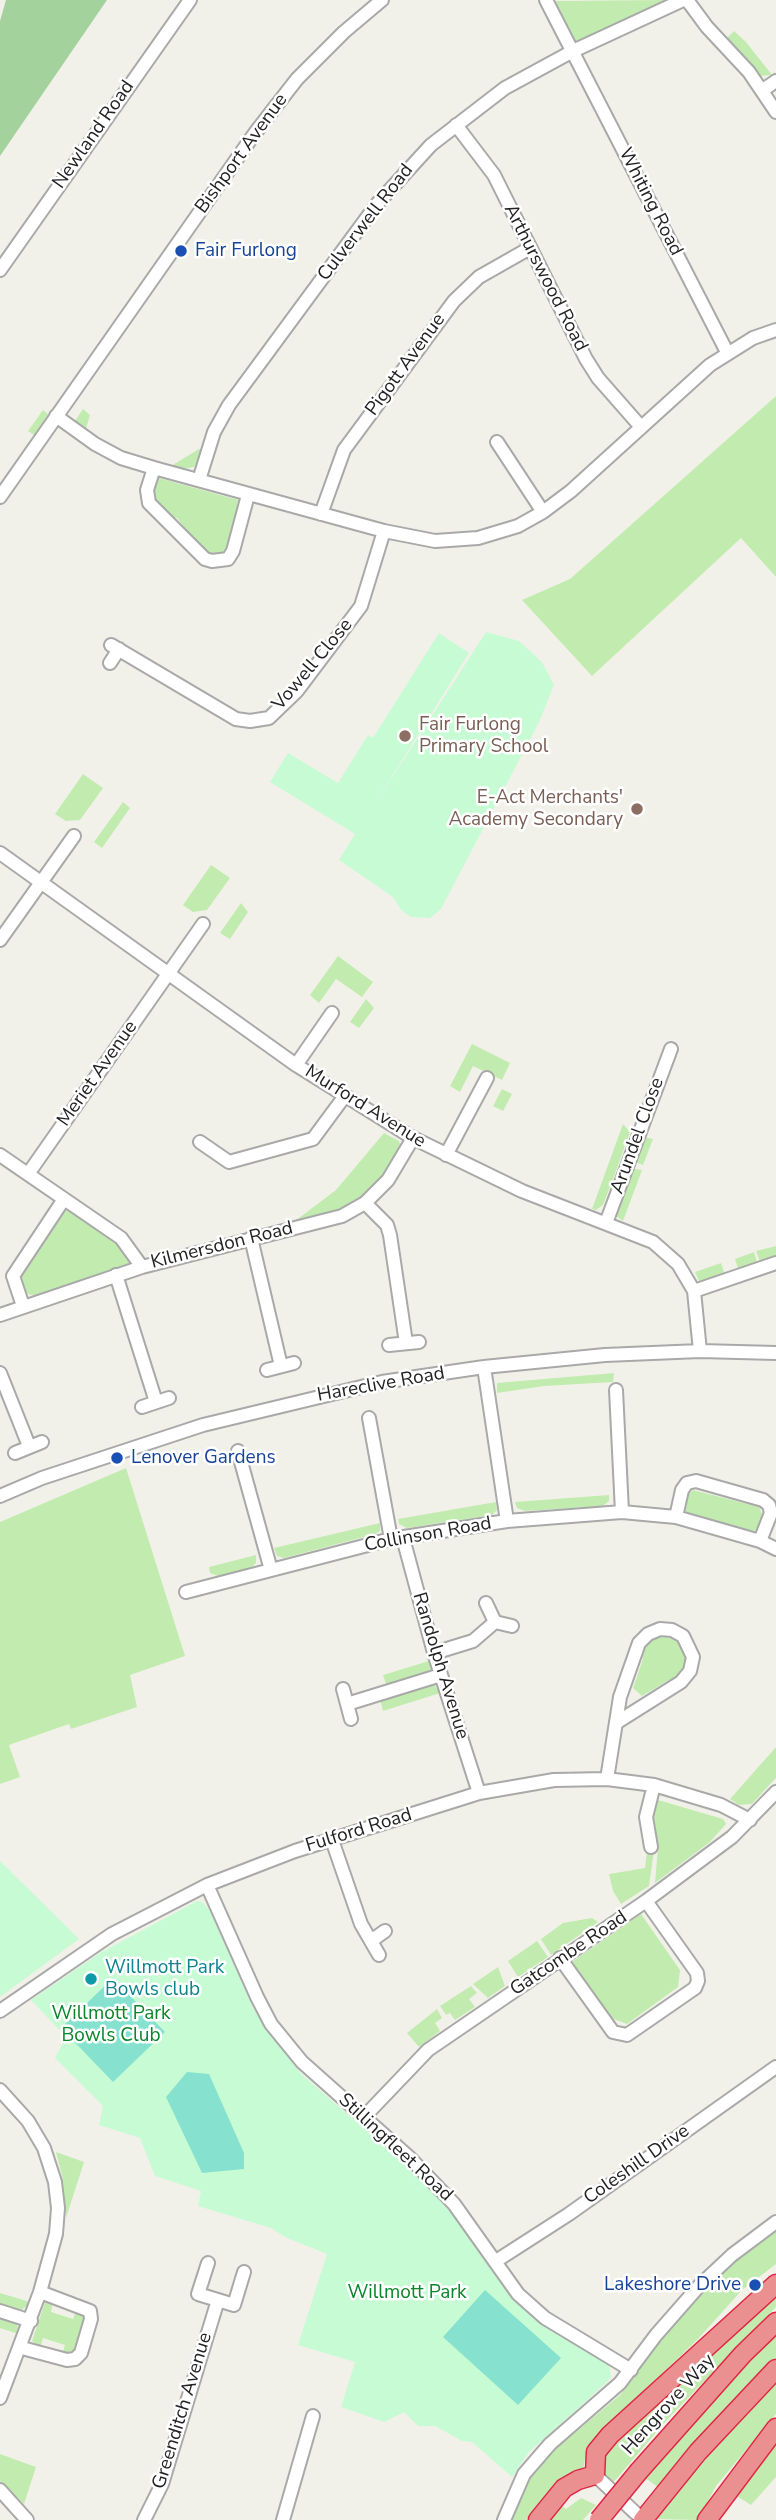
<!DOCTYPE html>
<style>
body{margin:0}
canvas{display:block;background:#f2f1e9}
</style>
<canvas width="776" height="2520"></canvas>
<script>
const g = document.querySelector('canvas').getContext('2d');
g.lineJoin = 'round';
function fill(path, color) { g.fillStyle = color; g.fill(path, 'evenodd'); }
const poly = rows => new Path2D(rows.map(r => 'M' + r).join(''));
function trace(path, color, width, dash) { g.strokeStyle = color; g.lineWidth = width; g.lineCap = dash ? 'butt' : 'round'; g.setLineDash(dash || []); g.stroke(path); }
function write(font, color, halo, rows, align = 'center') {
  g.font = font + ' "Nunito Sans",sans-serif'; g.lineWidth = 5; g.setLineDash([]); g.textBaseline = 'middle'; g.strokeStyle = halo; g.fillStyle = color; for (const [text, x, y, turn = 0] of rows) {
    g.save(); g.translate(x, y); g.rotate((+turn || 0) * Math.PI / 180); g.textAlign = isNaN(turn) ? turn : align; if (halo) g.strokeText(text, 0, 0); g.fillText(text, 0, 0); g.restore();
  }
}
const grass = poly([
 [665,0,593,36,574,42,554,1],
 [734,31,746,42,772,75,760,76,726,39],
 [776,396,776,577,741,538,592,676,522,600,570,579],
 [83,409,90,415,86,429,75,421],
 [43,410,48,414,34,435,28,431],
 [199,449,202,450,194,467,182,469,171,466],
 [155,477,238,500,229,546,222,556,207,555,177,518,168,517,152,502,150,491],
 [83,774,103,788,80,820,66,821,55,814],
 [123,802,130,808,102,848,94,842],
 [211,865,230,878,207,910,193,912,183,905],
 [241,903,248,912,230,939,220,933],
 [338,956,373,982,362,997,336,979,319,1003,310,995],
 [366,999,374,1008,359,1028,350,1022],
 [472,1044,510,1063,502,1080,473,1066,460,1092,450,1086],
 [502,1089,512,1094,503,1111,493,1106],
 [623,1124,630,1132,616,1171,603,1205,596,1210,592,1209],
 [384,1133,399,1141,401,1147,392,1167,362,1199,336,1212,291,1224,336,1190],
 [641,1136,653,1139,643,1165,635,1162],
 [629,1168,642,1170,623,1221,616,1216,616,1211],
 [70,1210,115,1241,134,1262,35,1296,24,1293,19,1287,20,1271,61,1213],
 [776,1246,776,1258,760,1262,756,1251],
 [754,1252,757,1262,738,1268,735,1259],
 [721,1263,725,1275,699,1281,695,1272],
 [614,1373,613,1382,544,1386,497,1393,497,1383],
 [126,1468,185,1656,130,1675,137,1707,71,1729,69,1724,9,1745,20,1777,0,1784,0,1522],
 [693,1490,759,1507,764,1518,759,1529,749,1532,688,1516,684,1507,687,1496],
 [609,1495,609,1501,603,1506,525,1511,517,1508,515,1502],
 [496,1502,497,1510,492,1515,407,1528,399,1524,398,1519],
 [380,1523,380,1531,375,1534,284,1558,277,1556,274,1548],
 [256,1555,256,1563,251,1568,218,1576,210,1573,209,1567],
 [664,1636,680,1641,687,1651,687,1667,676,1681,669,1680,642,1696,633,1688,643,1659,641,1652,650,1640],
 [429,1661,432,1669,426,1674,387,1687,383,1675],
 [433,1683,440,1693,383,1711,380,1699],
 [776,1747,776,1778,773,1781,752,1804,739,1805,730,1799],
 [658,1800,723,1819,726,1824,710,1842,655,1883,658,1848,654,1818],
 [647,1850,654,1850,649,1886,621,1904,613,1891,609,1874,645,1868],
 [641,1914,680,1970,678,1987,627,2024,611,2018,572,1962],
 [592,1918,598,1922,551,1955,541,1939,563,1923],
 [537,1941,548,1957,518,1977,508,1961],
 [498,1967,505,1986,488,1998,473,1984],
 [471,1986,477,1993,469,1999,475,2007,455,2020,450,2013,446,2015,440,2006],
 [437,2009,442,2018,435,2023,440,2031,419,2047,407,2033],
 [56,2152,84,2162,66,2218,63,2180],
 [776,2228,776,2264,742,2290,698,2339,587,2446,583,2471,550,2489,526,2520,507,2520,527,2481,547,2456,620,2395,672,2322,735,2257],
 [0,2293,30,2302,30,2304,20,2311,0,2306],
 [776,2293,776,2307,666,2421,612,2484,604,2478,603,2454,608,2446],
 [45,2302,53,2303,51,2312,73,2319,76,2310,82,2314,84,2322,73,2354,62,2355,65,2345,43,2338,40,2348,32,2341],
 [0,2316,17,2323,19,2334,0,2328],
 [776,2332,776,2357,659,2488,644,2477],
 [776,2379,776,2414,716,2486,698,2520,655,2519,713,2447],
 [776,2438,776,2477,751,2505,732,2493],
 [0,2454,36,2467,24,2504,0,2481],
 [581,2498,596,2505,583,2520,548,2520,559,2504,566,2509]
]);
const forest = poly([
 [6,0,107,0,0,156,0,21]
]);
const park = poly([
 [486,632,519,641,542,662,554,685,539,722,441,909,430,918,411,917,402,911,393,897,339,860,355,834,270,782,288,753,338,783,368,735,373,738,439,633,469,653,373,807],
 [0,1861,79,1939,0,1997],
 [197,1901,202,1902,209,1909,253,2008,301,2074,418,2175,479,2246,529,2314,609,2363,611,2377,606,2383,529,2452,512,2477,472,2442,462,2441,435,2426,418,2426,404,2412,384,2422,341,2407,355,2362,298,2345,327,2254,285,2237,271,2228,198,2206,201,2191,155,2176,140,2138,99,2125,103,2106,55,2058,66,2037,31,2000,100,1953]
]);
const pitch = poly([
 [113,1978,165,2032,113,2082,61,2028],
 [187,2072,209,2074,244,2153,244,2169,202,2173,166,2097],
 [485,2290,561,2358,518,2405,443,2337]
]);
const minor = poly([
 [546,0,727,352],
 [687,0,707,27,749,72,776,112],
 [763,90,776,81],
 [456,125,494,175,586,359,598,378,641,427],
 [0,270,190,0],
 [56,416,95,444,121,458,154,468,384,531,435,541,478,538,518,526,543,512,571,491,710,365,753,338,776,330],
 [497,442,543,512],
 [154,468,147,490,149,503,205,559,212,561,228,559,233,551,248,495],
 [199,480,214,432,229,405,377,204,431,145,505,88,573,51,683,0],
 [0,497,255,133,297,79,344,32,382,0],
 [321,514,344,450,454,301,479,277,530,248],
 [111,645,236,719,250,721,269,718,297,691,361,606,384,531],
 [110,663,119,649],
 [0,853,296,1065,413,1138,522,1191,653,1242,678,1264,694,1291,700,1351],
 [0,940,74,836],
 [296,1065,332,1013],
 [200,1142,229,1162,313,1139,344,1097],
 [0,1155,121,1238,142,1267],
 [446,1155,487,1078],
 [28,1174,203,924],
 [365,1203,387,1225,390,1235,406,1343],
 [606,1223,671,1049],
 [251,1238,281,1366],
 [116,1275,156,1402],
 [694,1291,776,1263],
 [23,1306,13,1276,64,1199],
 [0,1315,142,1267,342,1216,365,1203,388,1180,413,1138],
 [389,1345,419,1342],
 [484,1367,507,1521],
 [267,1370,294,1363],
 [0,1373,29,1446],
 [616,1390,622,1512],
 [142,1407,169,1398],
 [369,1418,391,1539],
 [238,1451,271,1570],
 [15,1453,42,1442],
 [0,1496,42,1478,203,1425,382,1382,484,1367,605,1355,700,1351,776,1353],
 [676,1517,682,1490,687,1483,696,1481,763,1500,769,1505,771,1513,760,1541],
 [403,1538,434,1653,479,1793],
 [186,1592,391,1539,507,1521,622,1512,676,1517,760,1541,776,1549],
 [486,1603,495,1622],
 [434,1653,473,1641,495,1622,512,1626],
 [343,1689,347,1704],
 [351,1719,347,1704,441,1675],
 [607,1779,620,1697,639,1643,648,1634,660,1629,672,1630,683,1636,693,1657,690,1671,681,1682,616,1723],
 [332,1840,361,1924,379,1955],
 [651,1847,646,1817,654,1785],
 [207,1885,257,1997,271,2024,302,2062,410,2158,454,2204,518,2294,545,2318,631,2370],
 [371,1941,385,1931],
 [560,1958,613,2032,627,2035,695,1988,698,1981,697,1973,646,1901],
 [0,2011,112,1934,207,1885,295,1851,479,1793,554,1780,607,1779,654,1785,721,1805,750,1820],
 [0,2090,28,2121,44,2148,55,2182,58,2208,56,2234,40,2292,0,2398],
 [364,2117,428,2050,646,1901,732,1837,776,1792],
 [496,2261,569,2214,776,2067],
 [208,2263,198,2294,234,2305,244,2272],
 [0,2311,31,2321],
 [22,2348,67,2360,75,2359,81,2353,91,2319,90,2311,40,2292],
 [595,2475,643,2520],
 [0,2490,27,2520],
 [144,2520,162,2484,218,2300],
 [283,2520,313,2416],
 [504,2520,524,2474,550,2444,620,2383,656,2335,699,2286,732,2255,776,2222]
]);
const highway = poly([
 [639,2471,743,2354,776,2322],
 [538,2520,564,2488,578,2480,595,2475,596,2452,610,2435,776,2284],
 [643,2520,698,2452,776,2369],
 [707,2520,776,2428]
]);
const highwayBridge = poly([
 [599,2520,639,2471]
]);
const markers = [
 [181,251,7,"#1a4fb4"],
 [405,736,7,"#8d6e63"],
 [637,809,7,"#8d6e63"],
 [117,1458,7,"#1a4fb4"],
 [91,1979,7,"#0f9aa8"],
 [755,2285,7,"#1a4fb4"]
];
const streetNames = [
 ["Newland Road",94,135,-55],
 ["Bishport Avenue",242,154,-54],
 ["Whiting Road",650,202,63],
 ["Culverwell Road",366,223,-52],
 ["Arthurswood Road",545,278,63],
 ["Pigott Avenue",406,365,-54],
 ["Vowell Close",313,665,-50],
 ["Meriet Avenue",98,1074,-55],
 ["Murford Avenue",365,1107,32],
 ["Arundel Close",638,1136,-70],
 ["Kilmersdon Road",222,1246,-14],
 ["Hareclive Road",381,1385,-10],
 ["Collinson Road",428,1535,-10],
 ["Randolph Avenue",440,1666,73],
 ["Fulford Road",359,1831,-17],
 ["Gatcombe Road",569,1954,-34],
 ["Stillingfleet Road",395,2148,43],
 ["Coleshill Drive",637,2165,-35],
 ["Hengrove Way",669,2405,-48],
 ["Greenditch Avenue",183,2411,-73]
];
const transitNames = [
 ["Fair Furlong",195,251],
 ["Lenover Gardens",131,1458],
 ["Lakeshore Drive",741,2285,"right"]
];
const educationNames = [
 ["Fair Furlong",419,725],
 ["Primary School",419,747],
 ["E-Act Merchants'",623,798,"right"],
 ["Academy Secondary",623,820,"right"]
];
const cultureNames = [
 ["Willmott Park",105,1968],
 ["Bowls club",105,1990]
];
const parkNames = [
 ["Willmott Park",111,2014],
 ["Bowls Club",111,2036],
 ["Willmott Park",407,2293]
];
fill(grass, '#c2ecaf');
fill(forest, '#a3d29d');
fill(park, '#c7fbd4');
fill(pitch, '#86e2cf');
trace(minor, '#a9a9a9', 16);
trace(highway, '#e02644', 21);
trace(minor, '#fff', 12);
trace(highway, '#ea9091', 18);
trace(highwayBridge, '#e02644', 21, []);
trace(highwayBridge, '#ea9091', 18);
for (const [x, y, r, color] of markers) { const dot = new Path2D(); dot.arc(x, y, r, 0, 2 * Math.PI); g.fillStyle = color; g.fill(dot); trace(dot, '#fff', 2.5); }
write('19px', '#222', '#fff', streetNames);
write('19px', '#164399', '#fff', transitNames, 'left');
write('19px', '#785e54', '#fff', educationNames, 'left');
write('19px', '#0d838f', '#fff', cultureNames, 'left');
write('19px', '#09862a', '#fff', parkNames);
</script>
